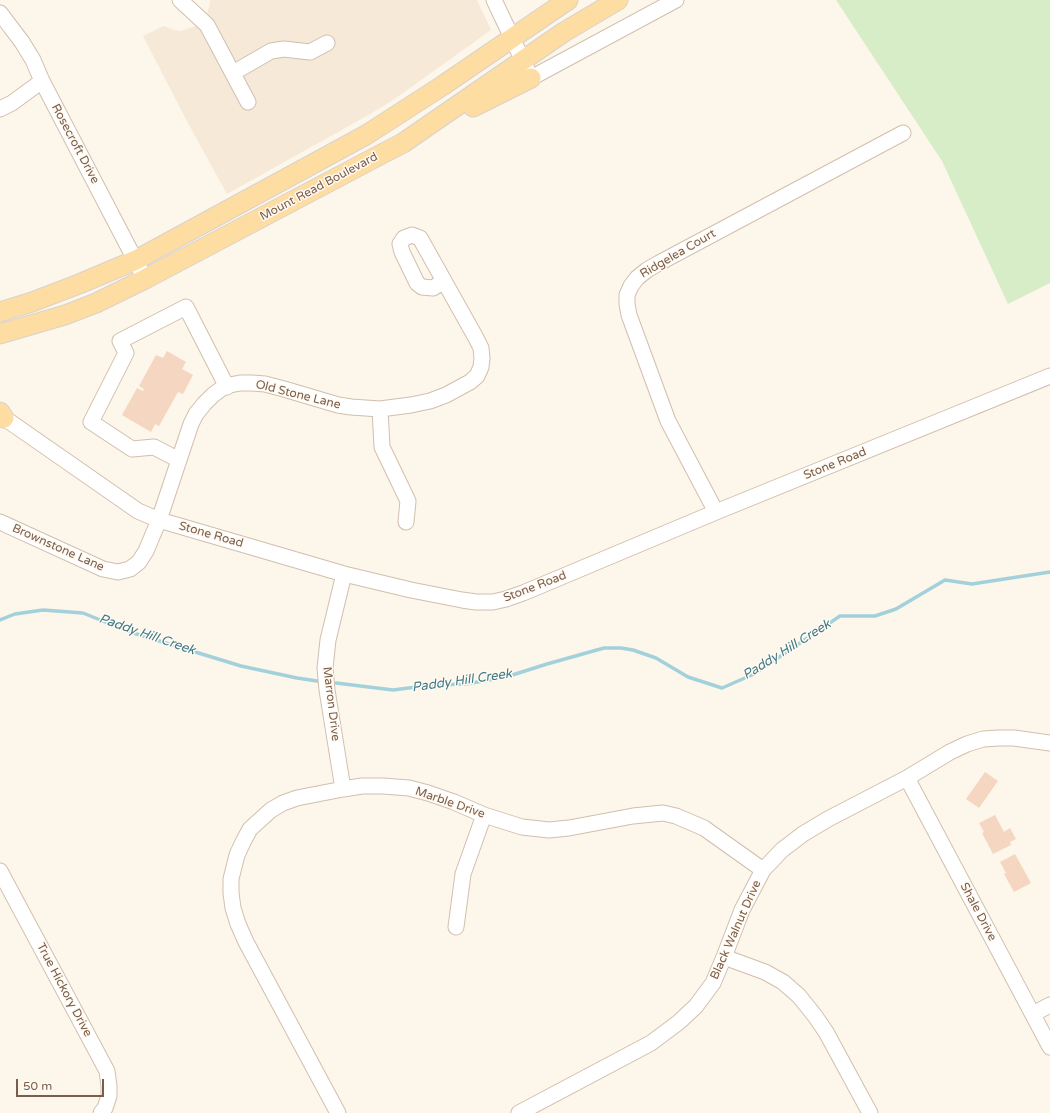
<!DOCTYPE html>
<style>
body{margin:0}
#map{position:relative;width:1050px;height:1113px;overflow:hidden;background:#fdf6ea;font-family:"Varela Round",sans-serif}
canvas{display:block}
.scale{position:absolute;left:16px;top:1079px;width:88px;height:18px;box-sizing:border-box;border:2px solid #7a5d4b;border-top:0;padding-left:5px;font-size:12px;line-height:14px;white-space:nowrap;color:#7a5d4b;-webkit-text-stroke:3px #fffaf2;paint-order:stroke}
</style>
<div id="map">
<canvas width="1050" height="1113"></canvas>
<div class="scale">50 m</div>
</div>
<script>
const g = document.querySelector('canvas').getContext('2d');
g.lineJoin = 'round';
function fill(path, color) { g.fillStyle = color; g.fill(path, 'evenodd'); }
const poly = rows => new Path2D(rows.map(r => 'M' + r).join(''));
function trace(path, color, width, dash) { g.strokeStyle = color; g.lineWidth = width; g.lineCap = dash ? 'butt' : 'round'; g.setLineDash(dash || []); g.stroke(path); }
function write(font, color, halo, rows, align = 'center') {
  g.font = font + ' "Varela Round",sans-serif'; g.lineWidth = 3; g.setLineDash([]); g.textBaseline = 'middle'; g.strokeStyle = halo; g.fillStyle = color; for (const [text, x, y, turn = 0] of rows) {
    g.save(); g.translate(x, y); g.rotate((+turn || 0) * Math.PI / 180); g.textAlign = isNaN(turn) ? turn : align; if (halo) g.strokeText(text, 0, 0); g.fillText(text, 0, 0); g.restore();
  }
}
const residential = poly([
 [210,0,477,0,491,30,396,98,372,113,227,194,189,125,143,36,163,26,174,30,181,31,196,26,206,17,210,4]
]);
const green = poly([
 [836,0,1050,0,1050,283,1008,304,942,161]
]);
const stream = poly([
 [0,620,15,614,43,610,83,613,130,632,241,666,297,678,317,681],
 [336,683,393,690,432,685,466,684,506,677,547,664,604,648,621,648,633,650,656,658,688,677,722,688,754,674,840,616,875,616,896,609,945,580,972,584,1050,572]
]);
const building = poly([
 [167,351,186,362,182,369,193,375,183,394,178,392,159,426,155,424,151,432,122,415,137,388,143,391,144,389,139,386,156,355,163,358],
 [985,772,998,781,979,808,966,799],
 [995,815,1004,832,1010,828,1016,839,1010,842,1011,845,993,854,982,833,984,832,979,823],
 [1015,854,1031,883,1014,892,1004,874,1006,873,1000,862]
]);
const minor = poly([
 [180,0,207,25,248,102],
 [494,0,531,78,676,0],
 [0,13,22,42,33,60,42,81,145,279],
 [233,73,271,51,284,49,310,52,327,43],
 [0,109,12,103,42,81],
 [380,409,382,447,408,501,406,522],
 [0,415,138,511,159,520,344,574,411,590,462,600,476,602,493,602,506,599,523,593,716,512,1050,376],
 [179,460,154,447,132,449,91,422,126,353,120,341,186,307,227,387],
 [716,512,668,421,629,315,627,304,627,295,631,286,637,278,647,270,659,263,903,133],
 [0,522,103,569,118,572,130,569,139,562,146,551,159,520,191,424,196,414,204,404,213,395,221,389,230,385,240,383,252,383,265,384,284,389,338,405,351,407,380,409,411,405,430,401,446,395,470,382,477,376,481,367,482,358,481,348,476,338,420,238,412,235,404,238,400,244,402,252,417,283,422,287,433,288,444,281],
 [907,778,1050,1047],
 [343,789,327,690,325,668,328,640,344,574],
 [0,871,107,1071,109,1086,109,1096,105,1108,101,1113],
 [456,927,463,874,484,815],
 [724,957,765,972,783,982,799,996,815,1016,826,1032,870,1113],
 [1033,1014,1050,1005],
 [338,1113,246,942,238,924,233,908,231,893,231,879,237,855,243,842,250,829,261,819,271,810,283,803,297,798,343,789,362,786,383,786,409,788,428,793,454,802,484,815,522,827,549,830,569,828,633,816,663,813,676,816,704,828,763,870],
 [519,1113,651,1043,679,1022,696,1006,713,983,724,957,742,910,763,870,782,850,803,834,828,819,907,778,950,752,967,744,983,739,999,738,1014,738,1050,743]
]);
const major = poly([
 [473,107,531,78],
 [0,312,32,302,79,284,136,260,366,135,442,86,568,0],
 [0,334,65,315,96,303,145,279,376,157,403,143,564,32,618,0],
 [0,412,4,418]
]);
const streetNames = [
 ["Rosecroft Drive",75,144,62],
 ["Mount Read Boulevard",319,187,-28],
 ["Ridgelea Court",678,254,-30],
 ["Old Stone Lane",298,395,14],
 ["Stone Road",835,464,-22],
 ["Stone Road",211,535,16],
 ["Brownstone Lane",58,548,24],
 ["Stone Road",535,587,-21],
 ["Marron Drive",331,704,83],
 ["Marble Drive",450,803,19],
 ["Shale Drive",978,912,62],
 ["Black Walnut Drive",736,930,-66],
 ["True Hickory Drive",64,990,62]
];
const waterNames = [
 ["Paddy Hill Creek",147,635,19],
 ["Paddy Hill Creek",787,650,-32],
 ["Paddy Hill Creek",462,681,-8]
];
fill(residential, '#f6e9d8');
fill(green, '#d6edc7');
trace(stream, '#a3d1db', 3.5);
fill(building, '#f4d6c1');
trace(minor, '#d1bfae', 17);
trace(major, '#dad2cd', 21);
trace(minor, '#fff', 15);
trace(major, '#fddda1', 19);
write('12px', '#7a5d4b', '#fffaf2', streetNames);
write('italic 13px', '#407a87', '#fffaf2', waterNames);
</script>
